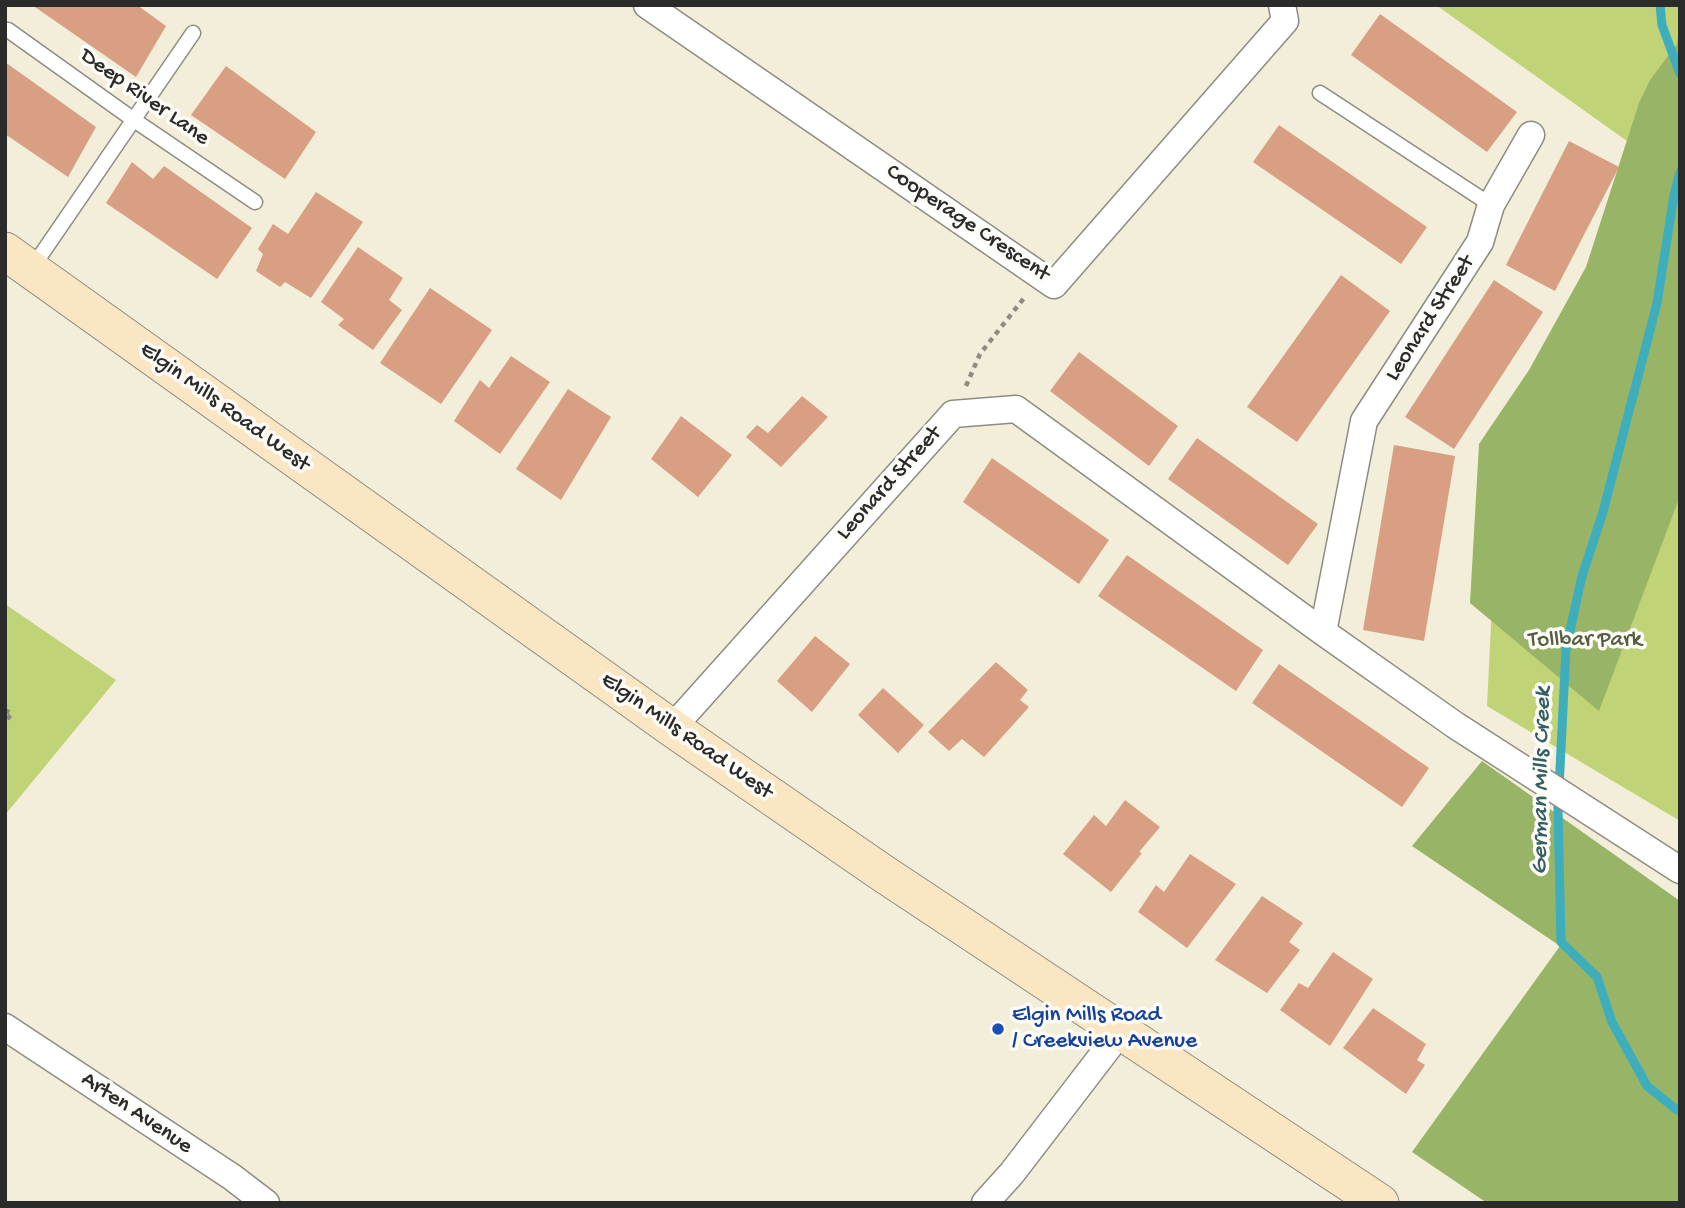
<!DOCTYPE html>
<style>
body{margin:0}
#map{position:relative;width:1685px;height:1208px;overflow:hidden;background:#f2eed9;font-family:"Gochi Hand",sans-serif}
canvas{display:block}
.frame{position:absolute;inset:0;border:7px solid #2b2b2b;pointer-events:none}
</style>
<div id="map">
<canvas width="1685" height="1208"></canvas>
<div class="frame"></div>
</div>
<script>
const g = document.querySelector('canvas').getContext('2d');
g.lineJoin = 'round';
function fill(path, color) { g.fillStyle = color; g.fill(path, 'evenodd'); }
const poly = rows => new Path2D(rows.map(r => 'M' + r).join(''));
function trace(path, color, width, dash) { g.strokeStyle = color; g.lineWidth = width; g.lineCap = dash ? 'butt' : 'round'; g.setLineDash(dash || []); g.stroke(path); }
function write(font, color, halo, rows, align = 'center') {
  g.font = font + ' "Gochi Hand",sans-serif'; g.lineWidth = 7; g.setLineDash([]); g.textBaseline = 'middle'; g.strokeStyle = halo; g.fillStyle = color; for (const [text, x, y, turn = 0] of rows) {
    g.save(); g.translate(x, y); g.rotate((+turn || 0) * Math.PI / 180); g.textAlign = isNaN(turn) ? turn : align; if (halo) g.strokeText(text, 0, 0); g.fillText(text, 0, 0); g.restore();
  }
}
const green = poly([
 [1436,5,1680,5,1680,821,1487,706,1499,462,1662,166],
 [5,604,116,680,5,815]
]);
const forest = poly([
 [1680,19,1680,496,1599,711,1470,603,1479,444,1529,370,1586,267,1639,103,1650,80,1677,44],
 [1482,761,1680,901,1680,1203,1487,1203,1412,1152,1560,946,1412,846]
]);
const stream = poly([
 [1660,5,1662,25,1680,74],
 [1680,172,1674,195,1657,303,1603,512,1582,576,1566,649,1558,808,1561,942,1597,977,1612,1022,1647,1086,1677,1110,1680,1110]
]);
const building = poly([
 [32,5,137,5,166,26,136,77],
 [1380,14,1517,112,1487,152,1351,55],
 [5,62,96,127,68,177,5,134],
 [226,66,316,132,285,179,191,115],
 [1279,125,1427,227,1401,264,1253,162],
 [1569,141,1619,167,1555,291,1506,265],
 [132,162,153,179,164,166,252,228,217,279,106,203],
 [316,192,363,222,311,298,285,282,280,287,256,271,263,254,258,249,273,224,288,234],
 [358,247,403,278,389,300,402,310,373,350,338,325,344,319,321,302],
 [1341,275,1390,311,1297,442,1247,407],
 [1494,280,1543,312,1454,449,1405,417],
 [430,288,492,330,441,404,380,363],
 [1079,352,1178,426,1149,466,1050,391],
 [511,356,550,382,500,454,454,421,480,380,489,388],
 [568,389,611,417,561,500,516,469],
 [802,396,828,417,781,467,746,437,757,425,768,433],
 [681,416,732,455,698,497,651,459],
 [1197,438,1318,524,1288,565,1168,479],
 [1394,445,1455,456,1424,641,1363,630],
 [992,458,1109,540,1079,584,963,502],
 [1127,555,1263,650,1236,691,1098,596],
 [815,636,850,664,812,712,777,681],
 [996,662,1028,690,1020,700,1029,707,984,757,962,739,949,751,928,732],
 [1279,664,1429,768,1402,807,1252,703],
 [883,688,924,725,898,753,858,715],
 [1125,800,1160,827,1139,852,1142,853,1111,892,1063,854,1094,815,1106,826],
 [1190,854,1236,884,1187,948,1138,912,1156,885,1164,892],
 [1262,896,1303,923,1289,942,1300,950,1267,993,1215,960],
 [1333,952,1373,979,1330,1046,1280,1010,1299,983,1308,988],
 [1373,1008,1426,1044,1417,1060,1425,1065,1406,1094,1343,1048]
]);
const path = poly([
 [966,386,980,354,1024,298],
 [5,710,12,714,5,721]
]);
const service = poly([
 [8,30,134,120,255,202],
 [1320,93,1491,205],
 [32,268,193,33]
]);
const minor = poly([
 [647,5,1054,285,1285,21,1282,5],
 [1323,632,1364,421,1480,242,1491,205,1531,135],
 [672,728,953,414,1016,409,1323,632,1455,725,1680,870],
 [5,1027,232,1177,266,1203],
 [985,1203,1012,1173,1121,1031]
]);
const secondary = poly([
 [5,251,672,728,881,872,1380,1203]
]);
const markers = [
 [998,1029,7,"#1a4fb4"]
];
const streetNames = [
 ["Deep River Lane",144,98,35],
 ["Cooperage Crescent",967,224,34],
 ["Leonard Street",1431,319,-57],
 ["Elgin Mills Road West",224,408,36],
 ["Leonard Street",890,484,-48],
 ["Elgin Mills Road West",686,737,35],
 ["Arten Avenue",136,1114,34]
];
const parkNames = [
 ["Tollbar Park",1585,641]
];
const transitNames = [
 ["Elgin Mills Road",1012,1016],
 ["/ Creekview Avenue",1012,1042]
];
const waterNames = [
 ["German Mills Creek",1543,781,-89]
];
fill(green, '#c0d376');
fill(forest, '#98b567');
trace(stream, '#3faebc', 9);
fill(building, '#d89f82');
trace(service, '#8e8c82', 17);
trace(minor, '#8e8c82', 29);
trace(secondary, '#8e8c82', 39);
trace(path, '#8e8c82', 4.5, [5, 5]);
trace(service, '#fff', 14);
trace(minor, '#fff', 26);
trace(secondary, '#fbe6c3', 37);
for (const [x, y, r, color] of markers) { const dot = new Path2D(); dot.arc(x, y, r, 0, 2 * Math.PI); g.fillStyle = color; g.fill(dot); trace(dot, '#fdfcf7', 2.5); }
write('23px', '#2b2b2b', '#fdfcf7', streetNames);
write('23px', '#585d42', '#fdfcf7', parkNames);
write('23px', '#164399', '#fdfcf7', transitNames, 'left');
write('italic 24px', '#335f65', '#fdfcf7', waterNames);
</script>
